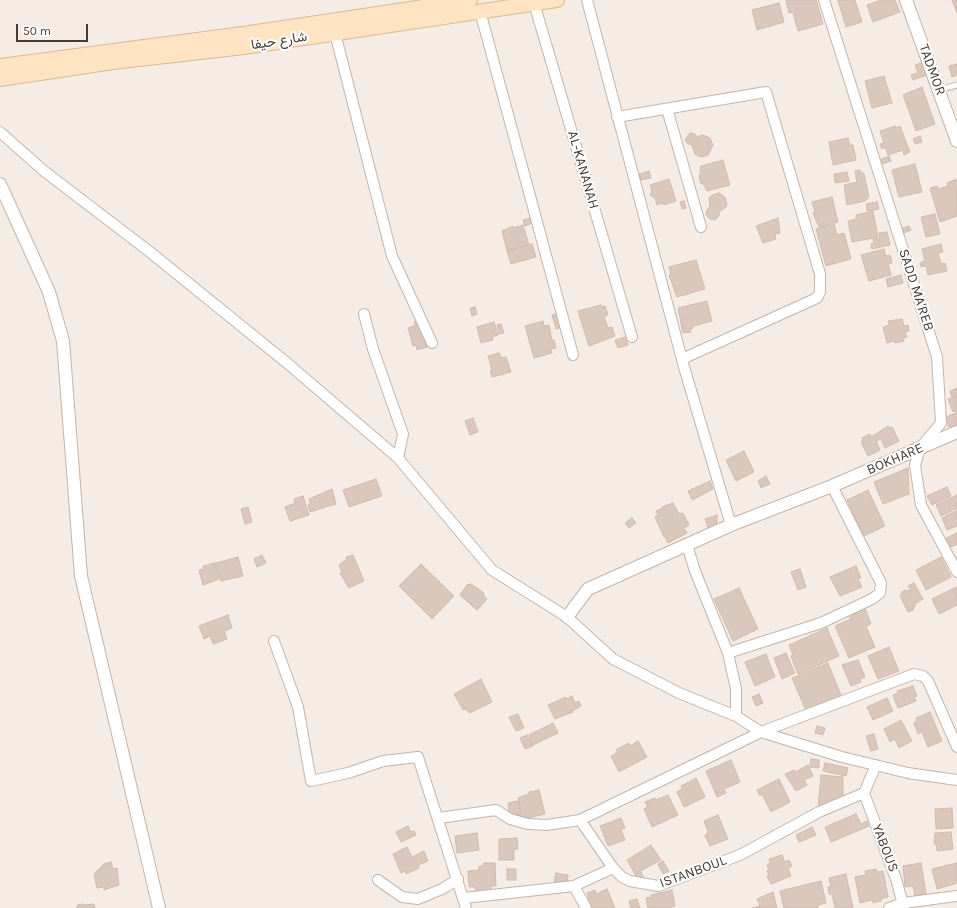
<!DOCTYPE html>
<meta charset="utf-8">
<style>
body{margin:0}
#map{position:relative;width:957px;height:908px;overflow:hidden;background:#f4ece5;font-family:Karla,sans-serif}
canvas{display:block}
.scale{position:absolute;left:16px;top:24px;width:72px;height:18px;box-sizing:border-box;border:2px solid #473b34;border-top:0;padding-left:5px;font-size:12px;line-height:14px;white-space:nowrap;color:#473b34;-webkit-text-stroke:3px #fff;paint-order:stroke}
</style>
<div id="map">
<canvas width="957" height="908"></canvas>
<div class="scale">50 m</div>
</div>
<script>
const g = document.querySelector('canvas').getContext('2d');
g.lineJoin = 'round';
function fill(path, color) { g.fillStyle = color; g.fill(path, 'evenodd'); }
const poly = rows => new Path2D(rows.map(r => 'M' + r).join(''));
function trace(path, color, width, dash) { g.strokeStyle = color; g.lineWidth = width; g.lineCap = dash ? 'butt' : 'round'; g.setLineDash(dash || []); g.stroke(path); }
function write(font, color, halo, rows, align = 'center') {
  g.font = font + ' Karla,Vazirmatn,sans-serif'; g.lineWidth = 4; g.setLineDash([]); g.textBaseline = 'middle'; g.strokeStyle = halo; g.fillStyle = color; for (const [text, x, y, turn = 0] of rows) {
    g.save(); g.translate(x, y); g.rotate((+turn || 0) * Math.PI / 180); g.textAlign = isNaN(turn) ? turn : align; if (halo) g.strokeText(text, 0, 0); g.fillText(text, 0, 0); g.restore();
  }
}
const building = poly([
 [786,0,816,0,823,24,798,31,793,12,789,13,786,0],
 [838,0,855,0,862,22,846,27,838,0],
 [881,0,895,0,900,12,873,22,867,5,881,0],
 [952,0,957,0,957,13,952,0],
 [779,3,784,22,757,30,752,10,779,3],
 [922,63,927,75,913,80,911,75,918,73,915,65,922,63],
 [957,64,957,75,952,77,949,66,957,64],
 [884,76,892,103,872,108,865,81,884,76],
 [922,87,935,124,916,131,903,95,922,87],
 [895,126,895,128,900,126,910,152,904,155,903,150,888,155,885,147,882,149,880,144,884,143,880,131,895,126],
 [690,133,695,134,697,137,703,135,710,138,713,145,708,155,701,157,695,154,692,145,688,144,685,140,690,133],
 [920,136,922,142,915,144,913,139,920,136],
 [848,138,850,145,853,145,856,160,833,165,829,142,848,138],
 [889,156,891,161,881,164,879,160,889,156],
 [723,160,730,185,707,191,703,183,701,184,699,175,700,175,701,166,723,160],
 [915,164,922,192,899,197,892,170,915,164],
 [859,170,864,174,869,197,865,201,847,205,844,185,857,182,855,171,859,170],
 [649,171,651,178,640,180,639,174,649,171],
 [847,172,849,181,835,183,834,174,847,172],
 [669,179,676,201,664,205,663,203,657,205,655,198,650,195,652,191,650,185,669,179],
 [956,179,957,216,940,222,930,188,937,186,938,189,948,186,947,183,956,179],
 [719,193,725,197,727,204,726,207,719,212,719,216,715,220,710,219,706,215,707,210,710,207,709,198,712,195,719,193],
 [832,197,838,222,819,227,813,213,815,212,812,202,832,197],
 [684,201,686,208,682,209,680,202,684,201],
 [877,202,879,209,867,211,866,204,877,202],
 [873,211,878,237,852,242,848,221,856,219,856,215,873,211],
 [935,214,940,234,926,237,921,217,935,214],
 [531,218,533,223,525,226,523,220,531,218],
 [778,218,780,233,775,234,776,239,763,243,756,226,778,218],
 [834,224,837,235,844,233,851,259,826,266,816,229,834,224],
 [523,225,529,245,507,251,502,231,513,226,513,228,523,225],
 [909,226,911,230,902,234,900,229,909,226],
 [887,232,890,245,872,249,871,244,874,243,873,239,880,238,879,233,887,232],
 [532,244,536,257,511,264,507,251,532,244],
 [941,244,943,252,938,253,941,264,945,263,947,271,928,275,926,266,921,267,920,263,925,261,922,249,941,244],
 [884,249,886,256,890,255,892,263,888,264,891,275,869,281,861,255,884,249],
 [696,260,705,289,677,297,669,275,671,275,669,267,696,260],
 [901,275,903,283,888,287,886,279,901,275],
 [707,301,712,321,693,326,693,328,690,329,691,332,683,333,678,308,707,301],
 [601,305,601,307,605,306,608,315,604,316,608,328,612,327,615,336,589,346,578,311,601,305],
 [475,307,477,314,472,316,470,308,475,307],
 [560,313,564,326,556,329,552,315,560,313],
 [902,319,904,326,908,325,909,331,905,332,907,337,903,338,904,341,895,343,894,341,887,343,883,327,889,325,888,321,902,319],
 [420,321,428,343,426,343,427,347,417,350,416,345,413,346,408,328,415,325,414,322,420,321],
 [543,321,544,326,549,325,552,340,554,340,556,348,551,349,552,353,534,358,525,326,543,321],
 [494,322,498,335,492,337,493,340,481,343,477,327,494,322],
 [501,324,504,333,499,334,497,325,501,324],
 [625,337,628,345,618,348,615,340,625,337],
 [499,353,501,358,506,357,511,372,492,377,490,370,492,370,488,356,499,353],
 [957,388,957,395,952,397,950,391,957,388],
 [957,396,957,414,956,411,953,412,948,399,957,396],
 [956,413,957,424,949,427,946,417,956,413],
 [473,418,478,432,470,435,465,421,473,418],
 [888,426,889,428,892,427,899,441,885,448,881,439,876,441,880,450,868,456,861,442,863,440,862,438,870,434,871,437,888,426],
 [744,451,754,472,736,481,726,460,744,451],
 [908,468,909,494,883,504,874,482,908,468],
 [766,476,770,484,761,488,758,481,766,476],
 [376,479,382,496,349,507,343,490,376,479],
 [710,481,713,489,692,500,688,491,710,481],
 [947,487,951,496,932,505,927,496,947,487],
 [332,489,336,504,310,512,308,505,310,504,309,499,332,489],
 [868,490,885,526,864,536,847,500,868,490],
 [957,495,957,508,941,516,936,505,957,495],
 [303,496,309,515,290,521,285,507,295,503,294,499,303,496],
 [673,503,679,514,683,513,689,525,684,528,687,533,668,543,665,537,664,537,655,517,658,515,656,511,663,508,662,507,673,503],
 [248,507,252,522,245,524,241,509,248,507],
 [957,510,957,526,947,530,942,518,957,510],
 [717,515,717,525,709,531,705,519,717,515],
 [632,518,636,523,629,528,625,523,632,518],
 [957,533,957,544,951,547,946,538,957,533],
 [262,555,266,563,257,567,254,559,262,555],
 [353,555,364,581,349,588,340,573,342,573,339,565,347,559,346,557,353,555],
 [238,557,243,576,221,581,216,563,238,557],
 [941,557,951,577,926,590,916,570,941,557],
 [215,563,219,579,203,585,199,570,204,569,203,566,215,563],
 [421,564,454,596,432,619,399,586,421,564],
 [856,566,861,578,858,579,862,587,840,596,830,577,856,566],
 [800,569,806,587,798,590,791,572,800,569],
 [914,583,923,599,916,603,913,610,908,612,900,596,903,591,911,590,908,586,914,583],
 [471,584,484,593,483,595,487,599,477,610,460,595,467,585,471,584],
 [956,587,957,605,939,614,932,599,956,587],
 [739,588,758,629,733,641,714,599,739,588],
 [865,608,871,624,866,626,875,647,849,658,835,626,851,619,849,615,865,608],
 [228,615,232,628,224,631,227,639,213,644,210,636,204,639,199,626,228,615],
 [827,628,839,656,798,674,791,656,793,655,789,645,827,628],
 [889,647,899,671,878,679,868,656,889,647],
 [786,653,795,673,782,679,774,658,786,653],
 [766,654,775,677,755,686,745,662,766,654],
 [858,660,865,677,860,679,861,682,851,686,842,665,858,660],
 [828,663,842,698,807,713,792,678,828,663],
 [481,679,492,702,470,713,465,709,463,710,454,694,481,679],
 [913,686,917,696,914,697,916,701,898,708,893,695,898,693,897,691,913,686],
 [759,694,763,703,756,706,752,697,759,694],
 [572,696,575,703,579,701,581,706,572,711,573,712,555,719,548,705,566,697,567,699,572,696],
 [887,698,893,711,873,720,867,707,887,698],
 [930,712,942,741,928,747,922,732,918,734,914,723,917,721,916,718,930,712],
 [518,714,524,728,516,731,509,717,518,714],
 [901,720,912,741,899,748,895,739,890,742,884,729,901,720],
 [553,723,558,733,533,745,529,735,553,723],
 [817,726,825,728,823,735,815,733,817,726],
 [874,734,878,749,871,751,866,736,874,734],
 [527,735,533,746,525,749,520,738,527,735],
 [638,741,647,757,619,772,611,756,618,752,616,750,629,743,630,746,638,741],
 [811,759,819,760,819,768,810,767,811,759],
 [731,760,740,782,724,789,726,793,717,797,706,771,731,760],
 [825,763,848,768,846,776,823,771,825,763],
 [808,765,813,776,804,780,807,785,796,791,785,774,794,770,795,772,808,765],
 [821,775,843,777,843,798,818,808,821,775],
 [696,778,705,797,684,807,677,792,682,789,681,786,696,778],
 [779,779,790,802,771,812,762,794,760,796,757,790,779,779],
 [539,790,545,814,523,819,518,798,529,794,529,792,539,790],
 [668,795,678,815,652,827,644,809,648,807,645,802,655,798,656,800,668,795],
 [518,801,521,816,510,818,508,803,518,801],
 [952,808,953,828,936,829,935,809,952,808],
 [856,814,861,824,867,821,869,826,831,842,825,827,856,814],
 [718,815,728,839,710,846,705,836,708,832,704,821,718,815],
 [621,818,625,828,621,830,625,840,608,846,600,826,621,818],
 [408,826,411,832,414,831,416,835,401,842,396,832,408,826],
 [812,827,816,835,799,842,796,835,812,827],
 [951,832,953,849,937,851,936,844,934,844,935,833,951,832],
 [477,833,479,850,457,853,455,836,477,833],
 [517,838,518,849,514,849,514,860,499,860,499,839,517,838],
 [651,845,661,860,635,874,627,860,651,845],
 [407,847,412,857,424,851,428,861,418,865,419,868,406,874,405,871,401,873,393,854,407,847],
 [782,855,785,862,789,860,792,866,788,868,791,876,771,884,767,876,769,875,767,871,769,870,767,865,770,863,769,859,782,855],
 [663,861,669,871,663,874,658,864,663,861],
 [111,862,113,869,117,868,119,885,104,890,104,887,97,888,94,874,104,864,111,862],
 [484,863,495,863,496,886,491,886,491,891,476,891,475,887,469,887,468,871,479,870,479,866,484,866,484,863],
 [921,863,926,894,915,896,913,886,905,887,903,866,921,863],
 [957,863,957,883,937,889,932,869,957,863],
 [507,869,516,869,516,880,507,880,507,869],
 [876,869,877,872,883,871,888,897,881,899,881,901,873,903,872,900,860,903,855,877,866,875,865,871,876,869],
 [641,872,644,878,638,881,635,875,641,872],
 [556,873,568,875,567,884,554,882,556,873],
 [846,874,853,908,835,908,832,894,829,894,828,887,831,887,829,878,846,874],
 [821,881,826,903,818,905,818,908,784,908,780,891,821,881],
 [607,889,615,908,591,908,587,899,589,898,587,893,595,890,596,894,607,889],
 [672,890,675,906,669,908,648,908,646,898,652,897,651,895,672,890],
 [773,892,777,908,752,908,760,906,757,899,773,892],
 [637,899,640,908,631,908,629,901,637,899],
 [83,904,84,905,94,904,95,908,77,908,77,905,83,904]
]);
const service = poly([
 [939,90,957,85]
]);
const minor = poly([
 [587,0,684,367,731,525],
 [824,0,937,357,941,423,920,448,915,465,921,505,957,572],
 [534,3,632,337],
 [480,11,573,355],
 [335,33,392,256,432,343],
 [667,109,701,227],
 [617,117,766,92,820,274,820,292,817,298,682,359],
 [0,132,44,171,150,252,287,363,398,458,492,570,567,617,613,659,679,693,736,716,761,732,842,757,908,773,957,780],
 [364,314,373,349,403,434,398,458],
 [687,545,695,571,728,653],
 [274,641,298,707,311,781,348,773,383,761,418,757,466,908],
 [736,716,736,689,728,653,821,623,872,599,880,593,881,583,832,486],
 [864,793,896,879,904,908],
 [439,818,496,810,510,819,528,824,547,825,580,820,613,868,622,877,630,881,658,886,740,855,819,812,864,793,876,765],
 [580,820,761,732,914,674,923,676,928,681,957,747],
 [378,880,402,897,418,899,442,889,458,879],
 [574,886,586,908],
 [464,898,574,886,613,868],
 [889,908,903,903,957,896]
]);
const tertiary = poly([
 [906,0,957,141],
 [0,184,49,292,63,341,81,576,159,908],
 [567,617,588,589,731,525,832,486,957,432]
]);
const secondary = poly([
 [0,66,250,33,470,0],
 [0,79,113,62,244,47,557,0]
]);
const streetNames = [
 ["شارع حيفا",279,41,-9],
 ["TADMOR",932,70,70],
 ["AL-KANANAH",583,170,74],
 ["SADD MA'REB",916,290,72],
 ["BOKHARE",895,459,-23],
 ["YABOUS",885,848,69],
 ["ISTANBOUL",693,872,-20]
];
fill(building, '#dac8bc');
trace(building, '#d2bbac', 1);
trace(service, '#c3b5aa', 7);
trace(minor, '#c3b5aa', 12);
trace(tertiary, '#c3b5aa', 14);
trace(secondary, '#dbb992', 16);
trace(service, '#fff', 5);
trace(minor, '#fff', 10);
trace(tertiary, '#fff', 12);
trace(secondary, '#ffe4c4', 14);
write('14px', '#473b34', '#fff', streetNames);
</script>
